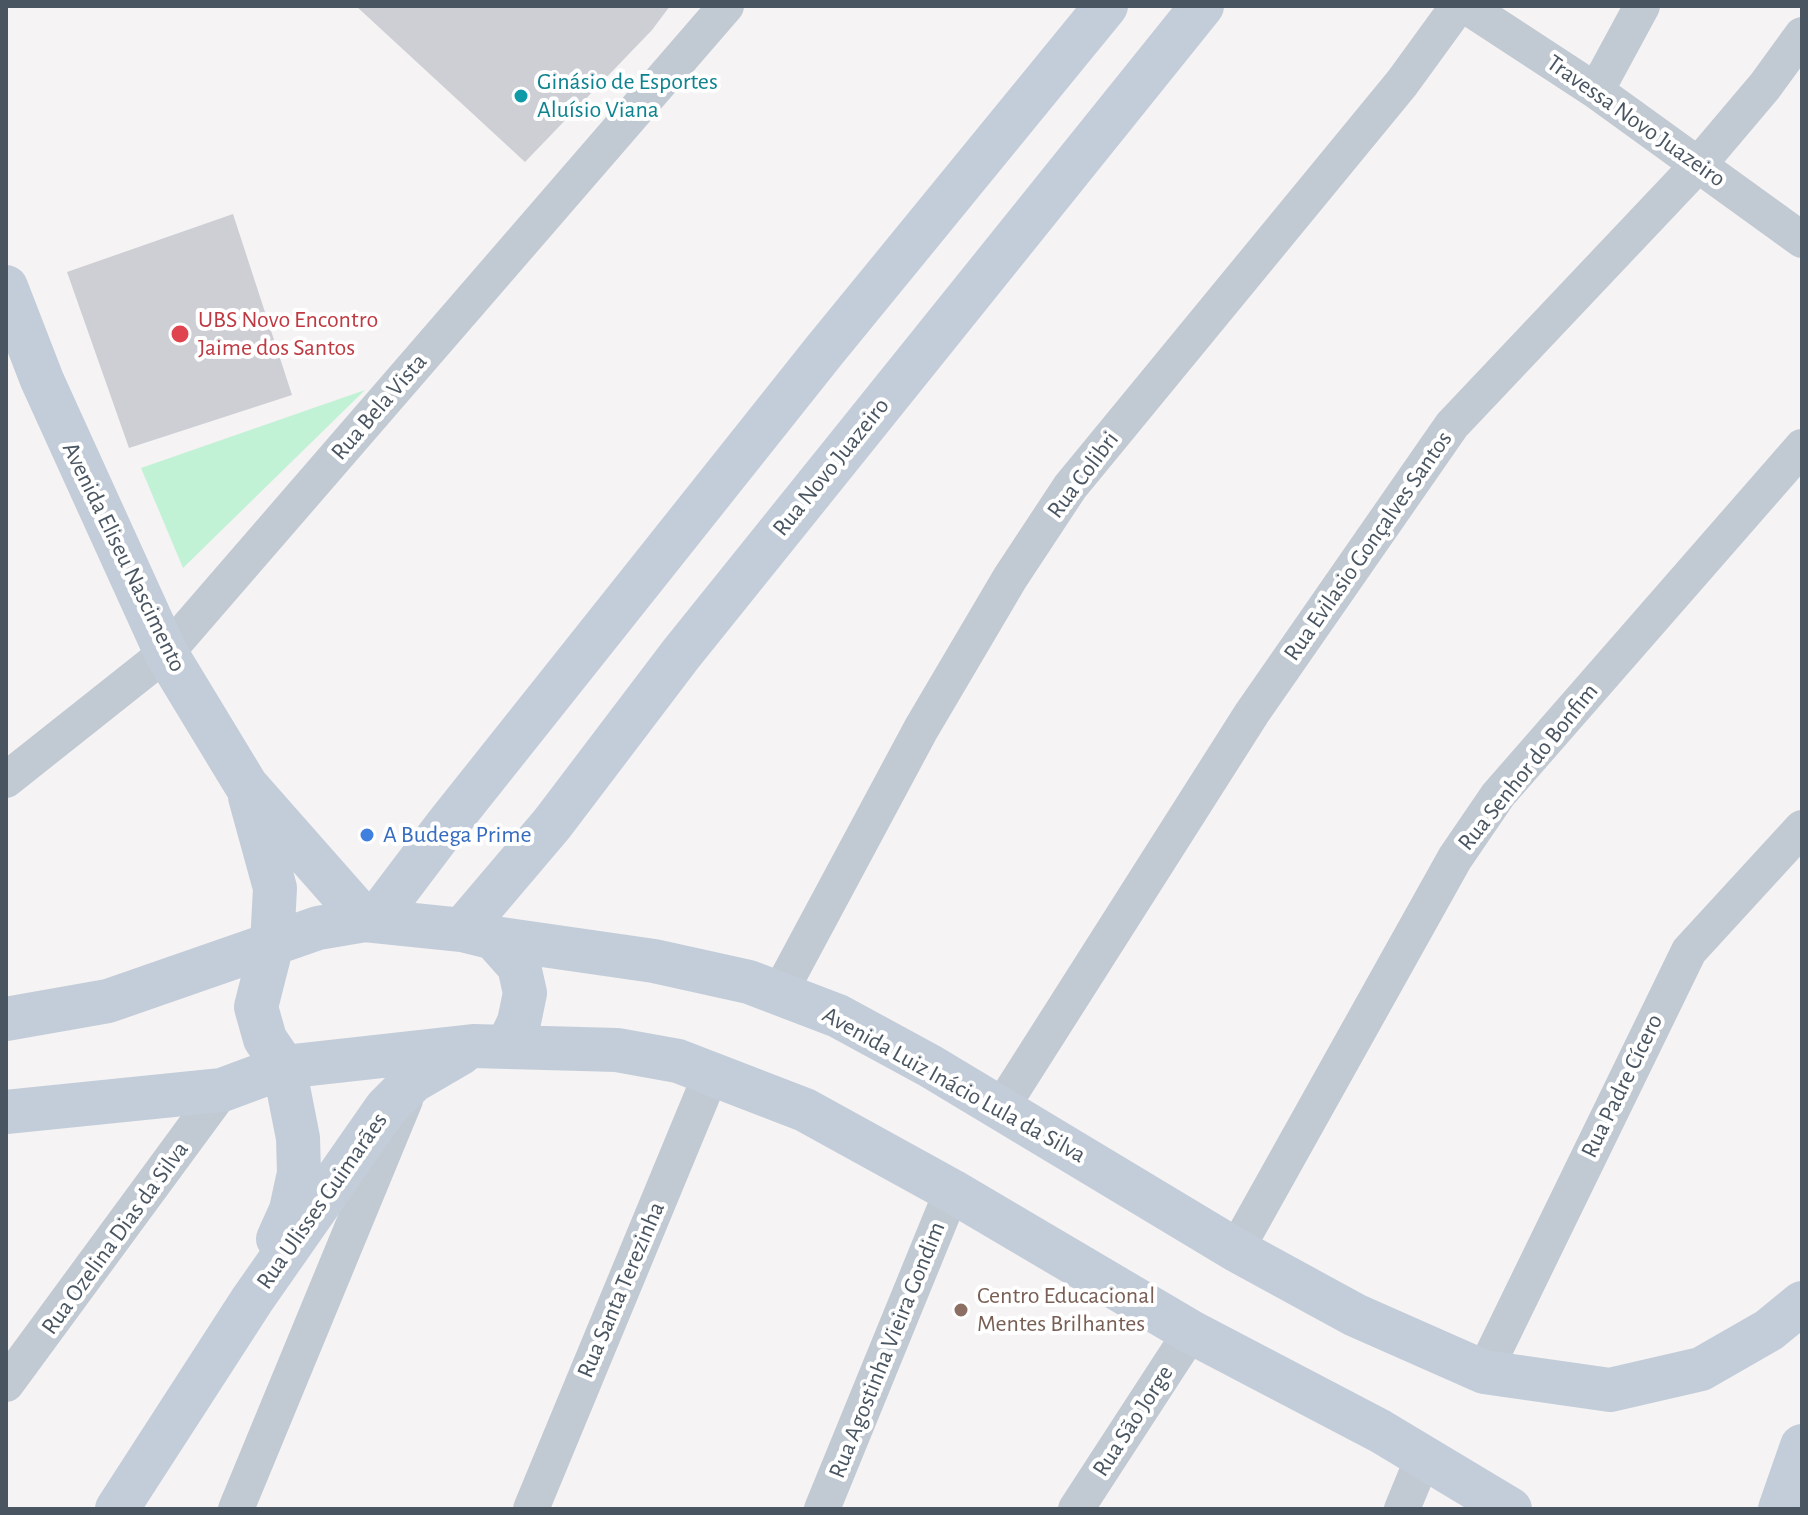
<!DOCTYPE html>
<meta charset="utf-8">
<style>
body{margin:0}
#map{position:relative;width:1808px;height:1515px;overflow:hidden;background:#f5f3f3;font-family:"Alegreya Sans",sans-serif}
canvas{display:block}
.frame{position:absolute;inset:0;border:8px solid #495561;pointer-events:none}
</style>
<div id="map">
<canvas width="1808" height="1515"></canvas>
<div class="frame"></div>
</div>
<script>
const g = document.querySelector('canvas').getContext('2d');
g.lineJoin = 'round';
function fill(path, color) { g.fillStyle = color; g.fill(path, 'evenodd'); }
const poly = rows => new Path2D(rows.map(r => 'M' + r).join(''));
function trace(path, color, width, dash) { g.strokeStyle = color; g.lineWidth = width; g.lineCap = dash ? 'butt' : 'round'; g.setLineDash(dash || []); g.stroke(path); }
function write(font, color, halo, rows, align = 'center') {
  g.font = font + ' "Alegreya Sans",sans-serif'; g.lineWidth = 8; g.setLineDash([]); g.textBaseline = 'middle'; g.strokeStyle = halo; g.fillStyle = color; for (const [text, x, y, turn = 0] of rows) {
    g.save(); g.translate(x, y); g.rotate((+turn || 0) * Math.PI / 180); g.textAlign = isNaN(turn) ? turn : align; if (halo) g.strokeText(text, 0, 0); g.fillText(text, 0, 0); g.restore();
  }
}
const green = poly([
 [365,390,228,524,183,568,141,468]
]);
const building = poly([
 [356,6,670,6,652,30,525,162],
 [233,214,292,395,129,448,67,272]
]);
const street = poly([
 [1466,6,1596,91,1802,240],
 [1596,91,1642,6],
 [6,780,166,653,726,6],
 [780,992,921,729,1010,578,1070,487,1402,83,1458,6],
 [1001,1108,1252,713,1452,425,1699,164,1765,86,1802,35],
 [1236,1250,1455,858,1498,795,1802,447],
 [1484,1372,1689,951,1802,828],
 [6,1384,222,1090],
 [236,1509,405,1100],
 [531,1509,712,1072],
 [822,1509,952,1191],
 [1076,1509,1191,1332],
 [1402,1509,1423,1458]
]);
const secondary = poly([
 [6,287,42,380,166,653,246,785,365,920],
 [250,797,275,888,272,944,256,1007,265,1039,284,1067,298,1138,299,1173,291,1210,278,1239],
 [375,920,446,826,824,351,1106,6],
 [462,930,552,824,681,654,1202,6],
 [494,938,519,966,525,993,519,1022,508,1045],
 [6,1019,108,1001,318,928,365,920,462,930,494,938,654,961,749,982,838,1016,930,1066,1236,1250,1355,1315,1484,1372,1610,1390,1701,1369,1769,1330,1802,1303],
 [6,1112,222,1090,284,1067,473,1046,617,1050,678,1061,805,1110,952,1191,1191,1332,1380,1431,1510,1509],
 [117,1509,252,1300,386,1108,413,1081,461,1053],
 [1780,1509,1802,1446]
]);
const markers = [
 [521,96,8,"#0f9aa8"],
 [180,334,10,"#e0444e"],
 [367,835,8,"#3f7fe0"],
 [961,1310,8,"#8d6e63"]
];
const cultureNames = [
 ["Ginásio de Esportes",537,82],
 ["Aluísio Viana",537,110]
];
const streetNames = [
 ["Travessa Novo Juazeiro",1636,121,35],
 ["Rua Bela Vista",379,407,-49],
 ["Rua Novo Juazeiro",831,467,-51],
 ["Rua Colibri",1083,475,-53],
 ["Rua Evilasio Gonçalves Santos",1368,546,-55],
 ["Avenida Eliseu Nascimento",124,557,64],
 ["Rua Senhor do Bonfim",1528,767,-51],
 ["Avenida Luiz Inácio Lula da Silva",954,1085,29],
 ["Rua Padre Cícero",1622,1086,-64],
 ["Rua Ulisses Guimarães",322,1201,-55],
 ["Rua Ozelina Dias da Silva",115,1238,-54],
 ["Rua Santa Terezinha",621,1290,-67],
 ["Rua Agostinha Vieira Gondim",887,1350,-68],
 ["Rua São Jorge",1133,1421,-57]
];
const healthNames = [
 ["UBS Novo Encontro",198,320],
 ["Jaime dos Santos",198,348]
];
const shopNames = [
 ["A Budega Prime",383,835]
];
const educationNames = [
 ["Centro Educacional",977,1296],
 ["Mentes Brilhantes",977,1324]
];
fill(green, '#c2f2d6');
fill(building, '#cdcfd5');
trace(street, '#c1c9d2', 36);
trace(secondary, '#c3cdd9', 44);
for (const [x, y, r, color] of markers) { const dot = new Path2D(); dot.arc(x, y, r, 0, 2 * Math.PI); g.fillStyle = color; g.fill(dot); trace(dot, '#fff', 3); }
write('24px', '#0d838f', '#fff', cultureNames, 'left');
write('24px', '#495561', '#fff', streetNames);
write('24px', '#be3a42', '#fff', healthNames, 'left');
write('24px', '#366cbe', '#fff', shopNames, 'left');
write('24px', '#785e54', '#fff', educationNames, 'left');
</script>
